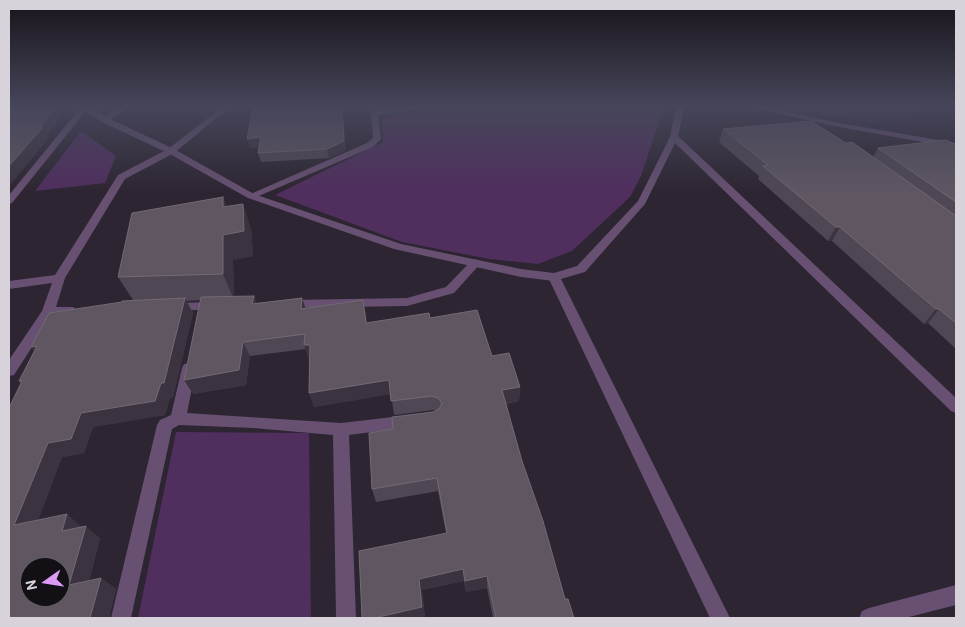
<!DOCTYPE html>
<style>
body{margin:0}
#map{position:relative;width:965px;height:627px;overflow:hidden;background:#2d2531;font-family:Roboto,sans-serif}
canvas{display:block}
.frame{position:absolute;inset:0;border:10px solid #d8d2da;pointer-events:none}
.north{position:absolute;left:20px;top:557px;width:50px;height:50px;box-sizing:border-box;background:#131015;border:1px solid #625e64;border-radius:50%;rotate:257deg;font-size:14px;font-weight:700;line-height:20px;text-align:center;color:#d8d2da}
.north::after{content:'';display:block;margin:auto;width:18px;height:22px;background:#da9af6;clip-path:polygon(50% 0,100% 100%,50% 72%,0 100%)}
</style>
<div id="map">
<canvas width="965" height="627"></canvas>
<div class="frame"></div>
<div class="north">N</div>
</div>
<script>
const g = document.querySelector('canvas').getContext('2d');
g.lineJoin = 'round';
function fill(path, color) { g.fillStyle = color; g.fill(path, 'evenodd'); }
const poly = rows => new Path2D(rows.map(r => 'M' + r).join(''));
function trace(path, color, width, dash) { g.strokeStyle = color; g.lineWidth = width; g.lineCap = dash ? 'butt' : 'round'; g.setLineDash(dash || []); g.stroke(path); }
const built = poly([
 [789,107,916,107,904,119,867,123]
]);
const green = poly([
 [454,107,558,107,563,113,633,107,664,107,641,176,630,197,572,251,538,264,489,259,402,242,275,195,383,142,382,120,392,115],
 [81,131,116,156,105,183,35,191],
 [176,432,309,433,311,618,138,618]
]);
const minor = poly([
 [81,107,89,107,12,203,9,204,9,195,81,107],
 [120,107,128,107,108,122,102,122,102,118,120,107],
 [222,107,230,107,174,153,125,179,65,278,56,307,73,307,79,311,73,315,52,316,14,375,9,376,9,360,42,311,52,283,9,289,9,281,55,275,118,175,168,149,222,107],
 [410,107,430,107,426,109,378,115,381,139,373,147,254,198,248,198,246,196,367,143,373,138,371,111,410,107],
 [564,107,573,107,569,109,564,107],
 [751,107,764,107,839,123,956,143,956,148,839,127,751,107],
 [671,135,677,135,956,398,956,413,951,411,671,139,671,135],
 [475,259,481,263,454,293,407,306,288,308,282,304,288,300,407,298,446,287,471,261,475,259],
 [554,273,560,277,730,618,710,618,548,277,554,273],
 [215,302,221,306,219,309,173,311,167,307,173,303,215,302],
 [189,363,194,364,196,368,187,413,341,423,410,415,415,417,418,421,415,425,410,427,349,435,356,618,336,618,333,435,253,428,179,425,172,429,131,618,111,618,157,425,160,420,171,415,182,368,184,364,189,363],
 [956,585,956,605,905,618,859,618,862,611,869,608,956,585]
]);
const tertiary = poly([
 [80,107,89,107,108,118,174,149,254,194,401,244,521,269,554,273,577,266,638,201,670,137,676,107,684,107,678,137,645,204,585,272,554,281,521,277,394,249,248,198,168,153,102,122,80,107]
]);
const wall = poly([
 [253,107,342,107,346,150,329,158,261,162,258,153,259,147,250,148],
 [723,129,846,143,873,157,878,148,956,145,956,349,928,323,924,324,832,241,828,241,758,179,759,176,719,142],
 [227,206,251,228,253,256,233,260,234,297,254,296,256,303,302,298,306,309,363,300,367,323,430,318,492,356,520,387,519,401,506,404,522,461,565,599,574,618,493,618,487,588,466,592,464,581,422,590,425,618,362,618,446,533,438,491,376,502,372,489,393,429,435,411,434,410,394,415,391,394,314,407,309,393,309,360,306,349,250,356,246,385,193,394,201,300,186,301,193,313,173,397,170,398,165,415,93,427,84,453,62,457,38,520,81,527,100,538,89,581,101,578,116,589,109,618,9,618,21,383,19,381,35,351,31,347,122,302,133,300,118,277]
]);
const shadedWall = poly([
 [45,107,56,107,57,109,56,111,60,119,48,135,49,138,9,186,9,166,40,127,43,109],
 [342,107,346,150,329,158,327,149],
 [261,137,263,146,250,148,247,139],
 [223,197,233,221,223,207],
 [243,204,251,228,253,256,233,260,234,300,223,274,223,235],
 [836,227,840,227,832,241,828,241],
 [254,296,259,311,252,304],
 [185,298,193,313,173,397,170,398,165,415,93,427,84,453,62,457,32,537,14,525,48,443,81,413],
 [302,298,307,313,301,309],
 [363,300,366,314,369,338,366,323],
 [936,309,939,309,928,323,924,324],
 [243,342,250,356,246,385,193,394,184,380],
 [304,345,310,345,309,360],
 [37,346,44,362,31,347],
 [389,380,392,394,314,407,309,393],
 [520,387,519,401,502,404,502,390],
 [67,514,82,527,62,531],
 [86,526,100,538,85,596,69,585],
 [463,569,464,581,422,590,425,618,374,618,419,579],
 [487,576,487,588,466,592,465,581],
 [101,578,116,589,109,618,90,618]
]);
const building = poly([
 [9,107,45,107,43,109,54,108,40,127,43,127,9,166,9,107],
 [253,107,342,107,344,141,327,149,258,153,261,137,247,139,253,107],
 [811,121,846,143,852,142,956,216,956,323,939,309,936,309,840,227,836,227,763,166,768,165,723,129,811,121],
 [946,140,956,145,956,202,878,148,946,140],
 [223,197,223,207,243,204,244,231,223,235,223,274,118,277,132,213,223,197],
 [254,296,252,304,302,298,301,309,363,300,366,323,429,313,430,318,477,310,492,356,509,353,520,387,502,390,522,461,543,521,565,599,568,599,574,618,496,618,487,576,465,581,463,569,419,579,422,607,374,618,362,618,359,551,447,533,437,478,372,489,369,433,393,429,392,417,433,412,439,409,442,403,438,398,432,396,391,401,389,380,309,393,310,345,304,345,305,334,243,342,239,370,184,380,201,297,254,296],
 [185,298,164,383,161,383,155,401,81,413,71,439,48,443,14,525,67,514,62,531,86,526,69,585,101,578,90,618,9,618,9,408,22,381,19,381,37,346,31,347,49,313,122,302,122,301,185,298],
 [30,567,60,567,60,597,30,597,30,567]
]);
fill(built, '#372b3c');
fill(green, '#502e5e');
fill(minor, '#675071');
fill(tertiary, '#675071');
fill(wall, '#504754');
fill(shadedWall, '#3c3340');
fill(building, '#5f5662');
trace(building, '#726a75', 1);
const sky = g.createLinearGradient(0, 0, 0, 194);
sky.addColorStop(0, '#19141b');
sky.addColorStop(0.55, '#46465a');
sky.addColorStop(1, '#46465a00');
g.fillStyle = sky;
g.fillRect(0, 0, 965, 194);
</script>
